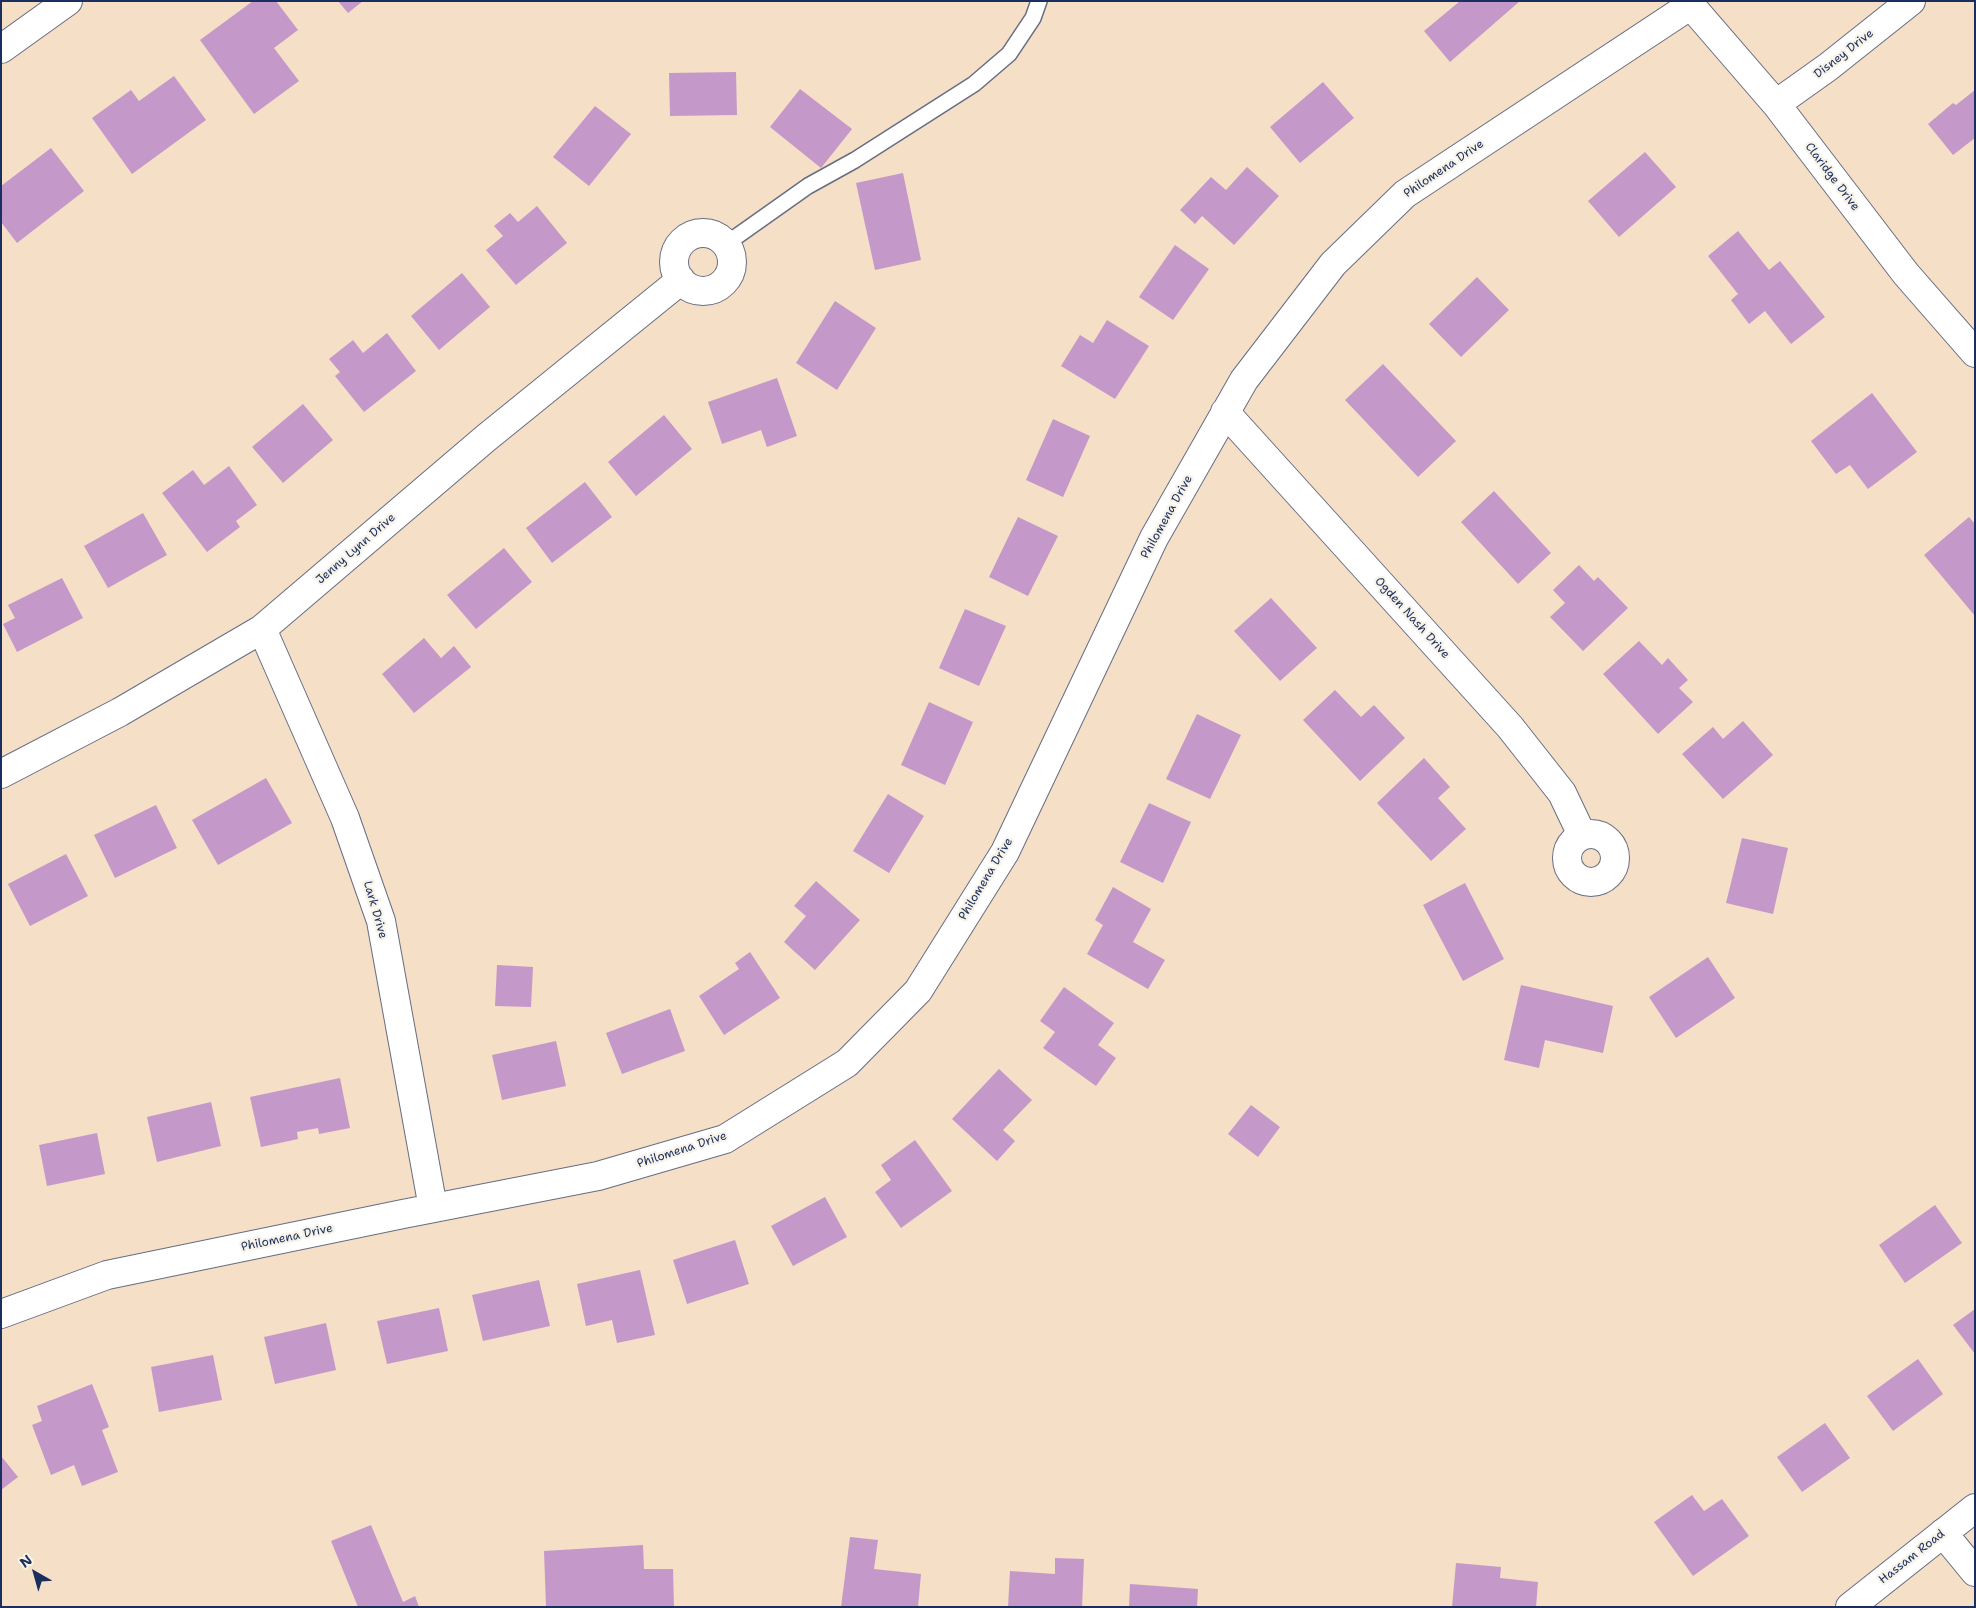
<!DOCTYPE html>
<style>
body{margin:0}
#map{position:relative;width:1976px;height:1608px;overflow:hidden;background:#f5dfc6;font-family:"Shantell Sans",sans-serif}
canvas{display:block}
.frame{position:absolute;inset:0;border:2px solid #1b2f5e;pointer-events:none}
.north{position:absolute;left:10px;top:1548px;width:50px;height:50px;-webkit-text-stroke:4px #f7f3e8;paint-order:stroke;rotate:322deg;font-size:14px;font-weight:700;line-height:20px;text-align:center;color:#1b2f5e}
.north::after{content:'';display:block;margin:auto;width:18px;height:22px;background:#1b2f5e;clip-path:polygon(50% 0,100% 100%,50% 72%,0 100%)}
</style>
<div id="map">
<canvas width="1976" height="1608"></canvas>
<div class="frame"></div>
<div class="north">N</div>
</div>
<script>
const g = document.querySelector('canvas').getContext('2d');
g.lineJoin = 'round';
function fill(path, color) { g.fillStyle = color; g.fill(path, 'evenodd'); }
const poly = rows => new Path2D(rows.map(r => 'M' + r).join(''));
function trace(path, color, width, dash) { g.strokeStyle = color; g.lineWidth = width; g.lineCap = dash ? 'butt' : 'round'; g.setLineDash(dash || []); g.stroke(path); }
function write(font, color, halo, rows, align = 'center') {
  g.font = font + ' "Shantell Sans",sans-serif'; g.lineWidth = 4.5; g.setLineDash([]); g.textBaseline = 'middle'; g.strokeStyle = halo; g.fillStyle = color; for (const [text, x, y, turn = 0] of rows) {
    g.save(); g.translate(x, y); g.rotate((+turn || 0) * Math.PI / 180); g.textAlign = isNaN(turn) ? turn : align; if (halo) g.strokeText(text, 0, 0); g.fillText(text, 0, 0); g.restore();
  }
}
const building = poly([
 [253,1,276,1,298,30,274,48,299,81,254,114,200,40],
 [338,1,363,1,348,13],
 [1460,1,1520,1,1450,62,1424,31],
 [736,72,737,115,670,116,669,73],
 [174,76,206,120,132,174,92,118,131,90,139,101],
 [1323,82,1354,118,1300,163,1270,127],
 [800,89,852,129,821,168,770,127],
 [1975,90,1975,138,1953,155,1928,124,1953,103,1956,105],
 [595,106,631,134,589,186,553,157],
 [51,148,84,191,17,243,1,222,1,186],
 [1645,152,1676,187,1619,237,1588,201],
 [1247,167,1279,196,1234,245,1202,216,1195,224,1180,210,1211,177,1226,190],
 [903,173,921,260,875,270,856,183],
 [537,206,567,243,516,285,486,250,503,236,494,226,510,213,518,222],
 [1738,231,1769,270,1780,261,1825,317,1791,344,1765,311,1749,324,1731,300,1738,294,1708,256],
 [1175,245,1209,269,1173,320,1139,297],
 [462,273,490,307,439,350,411,316],
 [1477,277,1509,310,1461,357,1429,324],
 [835,301,876,328,837,390,796,363],
 [1107,320,1149,346,1115,399,1061,366,1080,335,1093,343],
 [387,333,416,371,364,412,335,376,340,372,329,359,353,340,363,353],
 [1383,364,1456,441,1418,477,1345,400],
 [777,378,797,436,767,447,761,430,722,444,708,402],
 [1872,393,1917,452,1868,489,1850,465,1836,474,1811,441],
 [303,404,333,440,283,483,252,447],
 [664,415,692,449,636,496,608,462],
 [1053,419,1090,436,1063,497,1026,480],
 [229,466,257,505,236,521,240,527,207,552,162,493,193,470,204,485],
 [585,482,612,517,552,563,526,528],
 [1494,491,1551,553,1518,584,1461,522],
 [143,513,167,555,108,588,84,546],
 [1018,517,1058,536,1028,596,989,577],
 [1969,517,1975,524,1975,616,1924,555],
 [504,548,532,582,476,629,447,595],
 [1579,565,1594,581,1598,577,1628,608,1583,651,1550,617,1565,603,1553,590],
 [62,578,83,618,17,652,3,624,15,618,8,605],
 [1271,598,1317,648,1280,681,1234,631],
 [965,609,1006,626,979,686,939,668],
 [424,638,441,658,454,646,471,667,414,713,382,674],
 [1639,641,1662,665,1668,658,1688,680,1679,688,1693,702,1658,734,1603,674],
 [1335,690,1361,717,1374,705,1405,738,1360,781,1303,720],
 [929,702,973,722,945,785,901,765],
 [1197,714,1241,735,1210,799,1166,779],
 [1743,721,1773,755,1723,799,1682,754,1713,727,1723,739],
 [1424,758,1450,787,1438,798,1466,829,1431,861,1377,803],
 [266,778,292,823,218,865,192,820],
 [888,794,924,816,889,873,853,851],
 [1149,803,1191,822,1163,883,1120,862],
 [156,805,177,848,115,878,94,835],
 [1742,838,1788,848,1773,914,1726,903],
 [66,854,88,896,30,926,8,884],
 [816,881,860,920,815,970,784,942,806,916,794,906],
 [1465,883,1504,959,1463,981,1423,905],
 [1113,887,1151,909,1133,942,1165,960,1148,989,1087,954,1103,925,1095,920],
 [750,952,780,998,724,1035,699,996,739,969,735,963],
 [1708,957,1735,998,1676,1038,1649,997],
 [497,965,533,967,531,1007,495,1006],
 [1521,985,1613,1006,1603,1053,1545,1040,1539,1068,1504,1060],
 [1064,987,1114,1023,1098,1045,1116,1058,1096,1086,1043,1048,1055,1032,1040,1021],
 [670,1009,685,1051,622,1074,606,1033],
 [556,1041,566,1086,502,1100,492,1055],
 [999,1069,1032,1100,1003,1130,1015,1141,997,1161,952,1119],
 [340,1078,350,1128,319,1134,318,1128,297,1132,298,1139,261,1147,250,1097],
 [211,1102,221,1146,157,1162,147,1117],
 [1251,1105,1280,1127,1258,1157,1228,1134],
 [97,1133,105,1174,47,1186,39,1145],
 [915,1140,952,1191,901,1228,875,1192,891,1180,881,1165],
 [825,1197,847,1237,793,1266,771,1226],
 [1935,1205,1962,1243,1905,1283,1879,1245],
 [735,1240,749,1284,687,1304,673,1260],
 [640,1270,655,1335,617,1343,612,1320,586,1326,577,1284],
 [539,1280,550,1326,483,1341,472,1295],
 [439,1308,448,1351,387,1364,377,1321],
 [1975,1309,1975,1354,1953,1325],
 [326,1323,336,1370,275,1384,264,1337],
 [213,1355,222,1400,159,1412,151,1367],
 [1918,1359,1943,1394,1893,1431,1867,1396],
 [92,1384,109,1427,102,1430,118,1472,82,1486,74,1465,51,1475,32,1425,42,1421,37,1406],
 [1825,1423,1850,1458,1802,1492,1777,1457],
 [1,1456,18,1477,1,1490],
 [1692,1495,1704,1511,1722,1499,1749,1536,1693,1576,1654,1522],
 [371,1525,403,1602,415,1596,419,1607,358,1607,331,1541],
 [850,1537,878,1540,874,1569,921,1574,918,1607,841,1607],
 [643,1545,644,1569,673,1569,674,1607,546,1607,544,1551],
 [1055,1558,1084,1559,1082,1607,1008,1607,1010,1571,1055,1574],
 [1456,1563,1501,1567,1500,1578,1538,1582,1536,1607,1452,1607],
 [1130,1584,1198,1589,1197,1607,1129,1607]
]);
const service = poly([
 [726,244,808,186,855,160,974,84,1009,54,1033,18,1039,1]
]);
const minor = poly([
 [1687,1,1776,104,1906,274,1975,353],
 [1,49,68,1],
 [1776,104,1828,67,1911,1],
 '674 262a29 29 0 1 1 58 0a29 29 0 1 1-58 0Z',
 [1225,412,1510,727,1562,793,1582,835],
 [262,629,345,818,381,921,433,1208],
 [1,774,120,712,262,629,486,438,681,280],
 '1567 858a24 24 0 1 1 48 0a24 24 0 1 1-48 0Z',
 [1,1314,107,1275,403,1214,598,1176,725,1139,847,1063,918,991,1005,852,1154,538,1244,380,1333,264,1405,194,1691,5],
 [1943,1533,1975,1572]
]);
const tertiary = poly([
 [1850,1607,1975,1508]
]);
const streetNames = [
 ["Disney Drive",1844,54,-38],
 ["Philomena Drive",1444,169,-34],
 ["Claridge Drive",1832,177,53],
 ["Philomena Drive",1167,517,-61],
 ["Jenny Lynn Drive",356,549,-41],
 ["Ogden Nash Drive",1412,618,48],
 ["Philomena Drive",986,879,-59],
 ["Lark Drive",375,910,74],
 ["Philomena Drive",682,1150,-18],
 ["Philomena Drive",287,1238,-12],
 ["Hassam Road",1912,1557,-38]
];
fill(building, '#c598ca');
trace(service, '#676d82', 18);
trace(minor, '#676d82', 30);
trace(tertiary, '#676d82', 30);
trace(service, '#fff', 15);
trace(minor, '#fff', 28);
trace(tertiary, '#fff', 28);
write('12px', '#1b2f5e', '#f7f3e8', streetNames);
</script>
